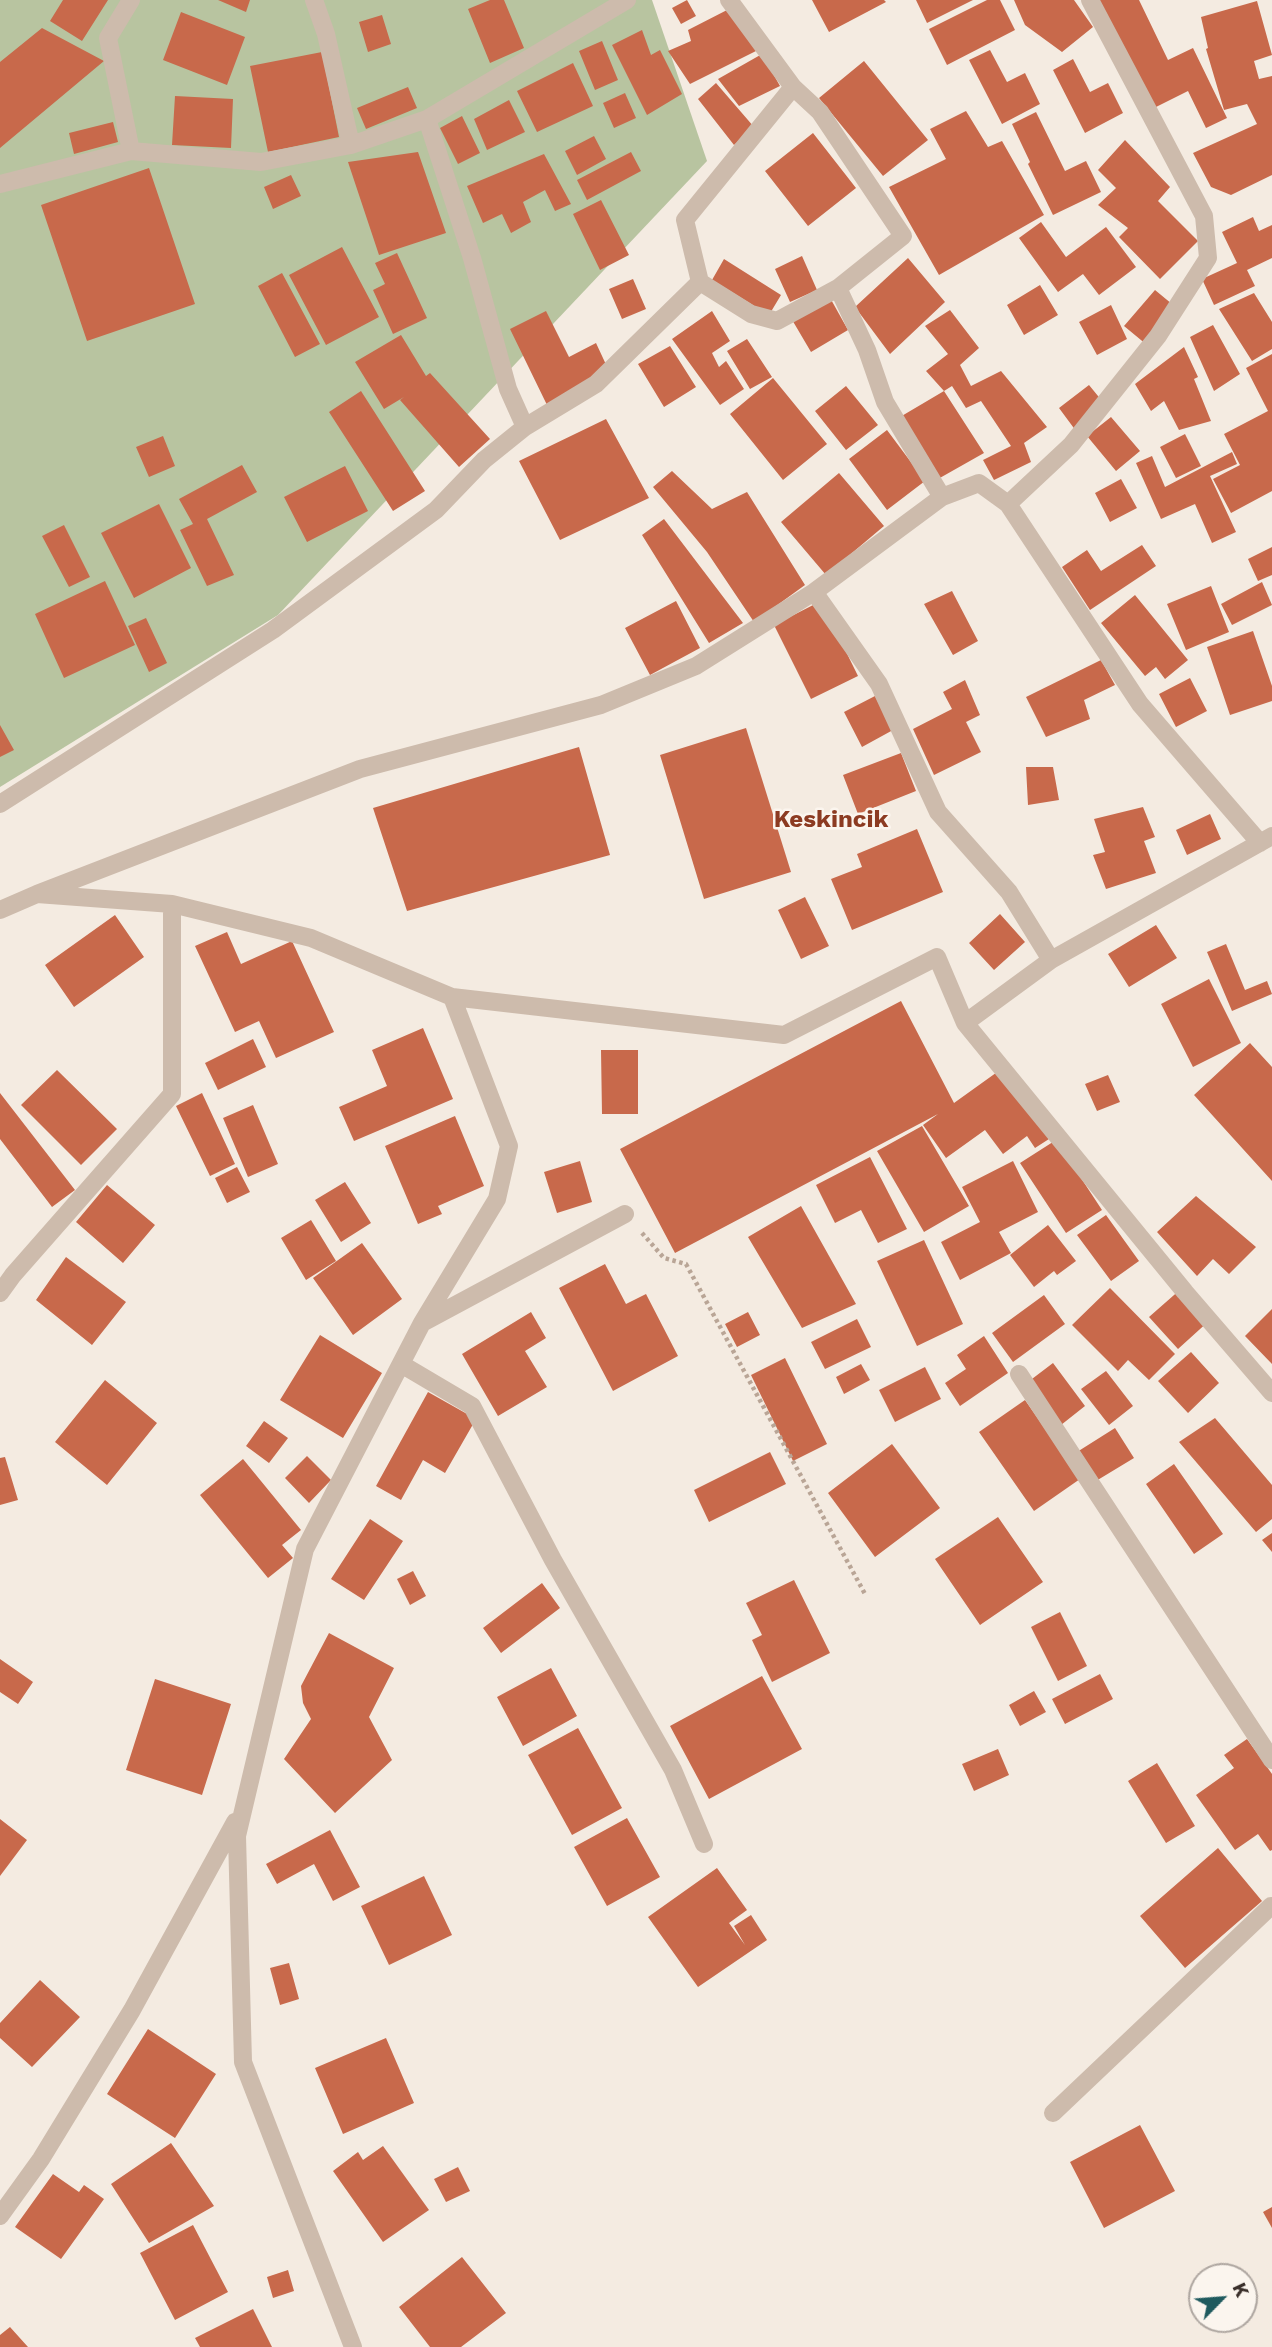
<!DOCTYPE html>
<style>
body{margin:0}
#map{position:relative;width:1272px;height:2347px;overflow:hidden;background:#f4ebe1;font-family:"Work Sans",sans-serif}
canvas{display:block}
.north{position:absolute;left:1188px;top:2263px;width:70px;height:70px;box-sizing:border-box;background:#fbf5ee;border:2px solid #aea6a0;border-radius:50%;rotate:65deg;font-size:19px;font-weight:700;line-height:28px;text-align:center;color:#3b302b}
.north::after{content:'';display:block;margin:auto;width:24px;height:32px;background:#1f5a5e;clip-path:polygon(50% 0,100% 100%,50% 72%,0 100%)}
</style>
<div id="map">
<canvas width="1272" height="2347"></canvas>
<div class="north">K</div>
</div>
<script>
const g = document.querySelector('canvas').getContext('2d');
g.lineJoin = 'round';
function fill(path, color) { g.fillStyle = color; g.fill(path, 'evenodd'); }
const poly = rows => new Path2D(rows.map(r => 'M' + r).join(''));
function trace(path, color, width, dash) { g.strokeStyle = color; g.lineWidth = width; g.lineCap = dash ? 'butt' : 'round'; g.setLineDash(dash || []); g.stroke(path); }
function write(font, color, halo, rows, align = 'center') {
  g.font = font + ' "Work Sans",sans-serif'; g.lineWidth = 5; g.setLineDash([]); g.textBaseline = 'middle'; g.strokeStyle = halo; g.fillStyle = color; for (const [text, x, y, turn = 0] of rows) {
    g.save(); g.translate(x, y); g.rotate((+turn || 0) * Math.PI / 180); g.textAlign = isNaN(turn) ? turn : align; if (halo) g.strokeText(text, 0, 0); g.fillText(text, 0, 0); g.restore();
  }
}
const green = poly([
 [0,0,652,0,707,161,278,615,0,787]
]);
const building = poly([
 [63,0,108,0,82,41,50,21],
 [218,0,250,0,246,12],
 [490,0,504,0,524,48,490,63,468,9],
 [687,0,696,16,681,24,672,8],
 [812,0,884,0,886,2,829,32],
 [916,0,973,0,927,23],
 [987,0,1000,0,1015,30,947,65,929,29],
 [1014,0,1074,0,1093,27,1062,52,1025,25],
 [1099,0,1139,0,1168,60,1193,48,1227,118,1206,128,1188,91,1152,109],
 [1257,1,1272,55,1254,61,1259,79,1272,76,1272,175,1231,195,1211,187,1193,153,1257,124,1247,104,1224,110,1206,49,1208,48,1201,17],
 [729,9,758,50,690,84,668,51,691,41,688,30],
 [181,12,245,37,227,85,163,60],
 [382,15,391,44,368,52,359,22],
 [42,28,104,61,0,148,0,62],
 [642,30,651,55,660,50,682,94,647,115,612,45],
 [602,41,618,80,595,90,579,51],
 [990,50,1007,82,1025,73,1040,104,1002,124,969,60],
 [322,52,339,137,268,152,250,66],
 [762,54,780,86,739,106,718,79],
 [1073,59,1090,92,1108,83,1123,113,1085,133,1053,70],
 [864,61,928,140,883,176,819,98],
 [573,63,593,106,537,132,517,91],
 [716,83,754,127,734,145,698,99],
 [408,87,417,108,366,129,357,108],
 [625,93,636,118,614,128,603,103],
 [175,96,233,99,231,148,172,145],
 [509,100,525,132,487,150,474,119],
 [966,111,988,147,1002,141,1044,215,939,275,889,187,946,159,930,129],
 [1036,112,1065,171,1086,161,1101,192,1053,215,1028,164,1030,162,1012,124],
 [462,116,480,153,458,164,440,128],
 [113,122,118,142,74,154,69,133],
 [813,133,856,188,808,226,765,171],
 [594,136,606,159,577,175,565,151],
 [1125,140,1170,187,1158,201,1198,241,1160,279,1119,237,1128,228,1098,205,1116,188,1098,170],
 [418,152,446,233,379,255,348,162],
 [631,152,641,171,587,200,577,180],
 [544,154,571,204,555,211,545,190,523,202,531,222,511,233,502,214,483,223,467,186],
 [149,168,195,304,87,341,41,205],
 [291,175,301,196,273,209,264,187],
 [601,200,629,255,600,270,573,214],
 [1253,217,1259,231,1272,225,1272,258,1247,270,1255,286,1214,305,1202,279,1237,263,1222,232],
 [1041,222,1066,257,1106,227,1136,267,1099,295,1083,274,1058,292,1019,238],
 [342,247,379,317,326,345,289,275],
 [397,253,427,318,393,334,373,290,385,284,375,263],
 [802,256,817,290,790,302,775,269],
 [908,258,945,302,890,354,855,307],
 [724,259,781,295,769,315,712,280],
 [282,273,320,344,295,357,258,286],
 [633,279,646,309,622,319,609,289],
 [1040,285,1058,315,1024,335,1007,305],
 [1155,290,1178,309,1147,345,1124,326],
 [1254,293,1272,322,1272,349,1252,361,1219,309],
 [829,296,848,330,811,352,791,318],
 [1111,305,1127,339,1097,355,1079,322],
 [950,310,979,348,960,365,971,386,1001,371,1047,427,1024,443,1031,462,994,480,983,460,1011,446,981,401,966,408,952,386,944,391,926,371,948,354,925,326],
 [546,311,569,357,596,343,609,371,547,405,510,329],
 [712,311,730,341,712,353,719,367,726,361,744,389,720,405,672,339],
 [1213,325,1240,374,1214,391,1190,337],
 [401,335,426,376,430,373,490,439,459,467,400,400,404,397,384,409,355,362],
 [747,339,772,377,750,389,727,351],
 [670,346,696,387,664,407,638,364],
 [1184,347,1198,377,1194,379,1211,421,1179,430,1164,401,1151,411,1135,384],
 [1272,354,1272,491,1231,513,1213,479,1240,465,1224,434,1268,411,1246,368],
 [773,378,827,444,783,480,730,414],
 [1089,385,1107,407,1076,431,1059,408],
 [846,386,878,425,846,450,815,411],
 [361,391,425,491,393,511,329,412],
 [944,391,984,453,938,479,900,417],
 [1111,417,1140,451,1116,471,1087,436],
 [606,419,649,498,560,540,519,461],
 [887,430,925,481,887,510,849,459],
 [1185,434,1201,466,1176,478,1160,447],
 [163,436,175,466,149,477,136,447],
 [1232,452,1237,464,1210,476,1236,532,1212,543,1195,504,1161,519,1136,463,1152,456,1165,487],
 [242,465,257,492,207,519,234,575,207,586,180,530,193,524,179,499],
 [345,466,368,511,307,542,284,497],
 [672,471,712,509,747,492,805,585,754,622,707,552,653,487],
 [839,473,884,526,826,575,781,522],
 [1121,479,1137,508,1110,522,1095,493],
 [159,504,191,568,134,598,101,533],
 [664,519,743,623,709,643,642,535],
 [64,525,90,577,69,587,42,536],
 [1142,545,1156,566,1090,610,1062,567,1087,550,1101,571],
 [1272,547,1272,575,1258,581,1248,559],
 [105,581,135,645,64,678,35,614],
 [1262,582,1272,605,1232,625,1221,604],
 [1211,586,1229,632,1186,650,1167,604],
 [952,591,978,641,953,655,924,604],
 [1135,595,1188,660,1165,679,1156,667,1145,676,1101,623],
 [676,601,700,648,650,675,625,628],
 [821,601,858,676,811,699,774,625],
 [146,618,167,663,149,672,128,626],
 [1253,631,1272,686,1272,701,1230,715,1207,647],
 [1101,660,1115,685,1084,700,1090,719,1046,737,1026,697],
 [1190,678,1207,711,1176,727,1159,694],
 [965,680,980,715,966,722,981,752,934,775,913,729,952,709,943,692],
 [875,696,893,730,862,747,844,712],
 [0,725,14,750,0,757],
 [746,728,791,872,704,899,660,755],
 [579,747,610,855,407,911,373,808],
 [901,753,916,791,858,814,843,775],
 [1026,767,1053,767,1059,800,1028,805],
 [1143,807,1155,837,1144,841,1156,873,1106,889,1093,855,1105,852,1094,819],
 [1210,814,1221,839,1187,855,1176,830],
 [917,829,943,892,852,930,831,879,862,867,857,854],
 [805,897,829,946,801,959,778,910],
 [1000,914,1025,942,994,970,969,943],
 [115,915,144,957,74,1007,45,965],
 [1156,925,1177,958,1129,987,1108,954],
 [227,932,241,964,292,941,334,1032,276,1058,259,1021,235,1032,195,946],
 [1226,944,1245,990,1267,981,1272,994,1232,1011,1207,952],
 [1209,979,1241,1043,1193,1067,1161,1004],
 [901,1001,954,1103,1000,1070,1049,1139,1035,1148,1027,1136,1003,1154,985,1130,946,1158,923,1125,938,1114,675,1253,620,1149],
 [423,1028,453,1099,354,1141,339,1107,387,1086,372,1050],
 [253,1039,266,1067,218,1090,205,1063],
 [1250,1043,1272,1067,1272,1181,1194,1095],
 [601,1050,638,1050,638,1114,602,1114],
 [57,1070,117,1129,81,1165,21,1105],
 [1108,1075,1120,1102,1097,1111,1085,1084],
 [0,1093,75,1190,52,1207,0,1139],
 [202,1093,235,1164,210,1176,176,1106],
 [253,1105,278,1164,248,1177,223,1118],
 [455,1116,484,1186,438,1206,442,1214,418,1224,385,1146],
 [922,1126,969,1206,924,1232,877,1151],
 [1056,1140,1102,1210,1066,1233,1020,1163],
 [870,1157,907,1229,878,1243,861,1210,835,1223,816,1185],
 [580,1161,592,1202,557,1213,544,1172],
 [1013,1161,1038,1212,999,1232,1011,1253,960,1280,941,1242,980,1222,962,1187],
 [237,1167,250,1192,227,1203,215,1178],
 [345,1182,371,1223,341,1242,315,1200],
 [107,1185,155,1225,123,1263,76,1222],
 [1196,1196,1256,1247,1229,1274,1213,1259,1197,1276,1157,1232],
 [801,1206,856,1304,802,1328,748,1237],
 [1106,1215,1139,1261,1111,1281,1077,1235],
 [311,1220,336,1261,306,1280,281,1238],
 [1048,1225,1076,1261,1057,1275,1054,1271,1034,1287,1010,1255],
 [924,1240,963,1324,917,1346,877,1261],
 [362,1243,402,1299,353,1335,313,1278],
 [66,1257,126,1302,92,1345,36,1300],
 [605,1264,626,1304,646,1294,678,1356,613,1391,559,1288],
 [1110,1288,1175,1354,1149,1380,1128,1360,1118,1371,1072,1325],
 [1182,1288,1210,1320,1178,1349,1149,1317],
 [1044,1295,1065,1324,1013,1362,992,1333],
 [1272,1309,1272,1364,1245,1336],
 [531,1312,546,1338,525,1351,547,1387,498,1416,462,1354],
 [748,1312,760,1335,737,1347,725,1324],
 [857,1319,871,1347,825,1369,811,1342],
 [320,1335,382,1373,343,1438,280,1400],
 [984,1336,1008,1373,960,1406,945,1383,966,1369,957,1355],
 [1191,1352,1219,1383,1188,1413,1158,1381],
 [785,1358,827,1444,793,1461,751,1375],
 [1053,1363,1085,1406,1061,1425,1028,1382],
 [861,1364,870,1380,844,1394,836,1377],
 [925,1367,941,1399,895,1422,879,1390],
 [1106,1371,1133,1406,1109,1425,1081,1389],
 [105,1380,157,1423,107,1485,55,1442],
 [428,1392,476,1419,445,1473,423,1460,401,1500,376,1486],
 [1025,1400,1080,1479,1034,1511,979,1432],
 [1215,1418,1272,1485,1272,1519,1256,1532,1179,1442],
 [264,1421,288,1438,269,1463,246,1446],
 [1115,1428,1134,1458,1096,1481,1077,1452],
 [892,1444,940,1508,875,1557,828,1493],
 [770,1452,786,1484,709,1522,694,1490],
 [307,1456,331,1480,309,1503,285,1478],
 [5,1457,18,1500,0,1505,0,1458],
 [243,1459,301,1530,282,1545,293,1558,268,1578,200,1495],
 [1174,1464,1223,1534,1194,1554,1146,1484],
 [998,1517,1043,1582,980,1625,935,1559],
 [370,1519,403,1541,364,1600,331,1579],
 [1272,1533,1272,1552,1262,1540],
 [413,1571,426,1596,410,1605,397,1579],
 [794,1580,830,1653,772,1682,752,1640,762,1635,746,1603],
 [542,1583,560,1608,501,1653,483,1628],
 [1060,1612,1087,1666,1058,1681,1031,1627],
 [329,1633,394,1668,369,1717,392,1760,335,1813,284,1759,311,1719,303,1703,301,1686],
 [0,1659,33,1682,18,1704,0,1692],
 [551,1668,577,1716,523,1746,497,1697],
 [1100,1674,1113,1699,1065,1724,1052,1699],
 [762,1676,802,1749,709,1799,670,1726],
 [155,1679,231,1704,202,1795,126,1770],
 [1034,1691,1046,1712,1020,1726,1009,1705],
 [578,1728,622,1808,572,1835,528,1755],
 [1247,1739,1272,1774,1272,1850,1270,1851,1258,1834,1235,1850,1196,1795,1234,1768,1224,1755],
 [998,1749,1009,1775,974,1791,962,1764],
 [1157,1763,1195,1826,1166,1843,1128,1781],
 [627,1818,660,1877,607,1906,574,1847],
 [0,1819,27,1840,0,1876],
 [330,1830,360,1887,333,1901,314,1864,277,1884,266,1864],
 [1218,1848,1262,1901,1185,1968,1140,1916],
 [717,1868,747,1910,729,1923,745,1945,734,1926,751,1915,767,1940,698,1987,648,1917],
 [424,1876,452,1935,389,1965,361,1906],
 [289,1963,299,1999,280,2005,270,1968],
 [40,1980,80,2017,32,2067,0,2038,0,2023],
 [148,2029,216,2074,175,2138,107,2094],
 [386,2038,414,2103,343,2134,315,2068],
 [1140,2125,1175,2191,1104,2228,1070,2162],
 [171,2143,214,2206,149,2243,111,2184],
 [383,2146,429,2210,383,2242,333,2171,358,2152,363,2160],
 [458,2167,470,2191,446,2202,434,2179],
 [53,2174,79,2192,84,2185,104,2199,61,2259,15,2227],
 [1272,2207,1272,2228,1263,2212],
 [193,2225,228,2292,175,2320,140,2253],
 [462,2257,506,2313,461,2347,430,2347,399,2307],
 [288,2270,294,2291,273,2298,267,2277],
 [253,2309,272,2347,200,2347,195,2338],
 [10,2327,28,2347,0,2347,0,2335]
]);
const path = poly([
 [642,1233,664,1258,686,1264,865,1594]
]);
const minor = poly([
 [131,0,108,38,131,151],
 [314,0,326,34,351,145],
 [793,87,820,112,903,236,838,288,867,350,885,402,942,497],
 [0,184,131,151,261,162,351,145,427,119],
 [700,282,751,314,777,321,838,288],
 [525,427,596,384,700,282,685,220,793,87,729,0],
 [1008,504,1140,704,1260,843],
 [814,592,879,684,938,812,1009,892,1051,960],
 [0,804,273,630,436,510,484,460,525,427,508,389,472,258,427,119,627,0],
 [37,894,360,769,601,705,696,666,814,592,942,497,979,483,1008,504,1071,445,1158,336,1208,258,1204,216,1090,0],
 [0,910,37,894,172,904,311,938,452,997,784,1035,937,957,965,1023,1051,960,1272,836],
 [965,1023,1185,1292,1272,1393],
 [0,1293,13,1275,172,1094,172,904],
 [422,1323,497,1199,509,1146,452,997],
 [401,1364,472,1406,553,1560,673,1770,704,1844],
 [1019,1374,1272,1760],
 [1053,2113,1271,1906],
 [0,2216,41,2159,132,2010,235,1822],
 [353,2347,243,2062,237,1836,305,1549,422,1323,625,1214]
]);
const quarterNames = [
 ["Keskincik",831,820]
];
fill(green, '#b8c4a0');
fill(building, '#c8694b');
trace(path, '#b9a596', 4.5, [3.5, 3.5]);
trace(minor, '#cdbbac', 18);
write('bold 24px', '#8c3b22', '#fbf5ee', quarterNames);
</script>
